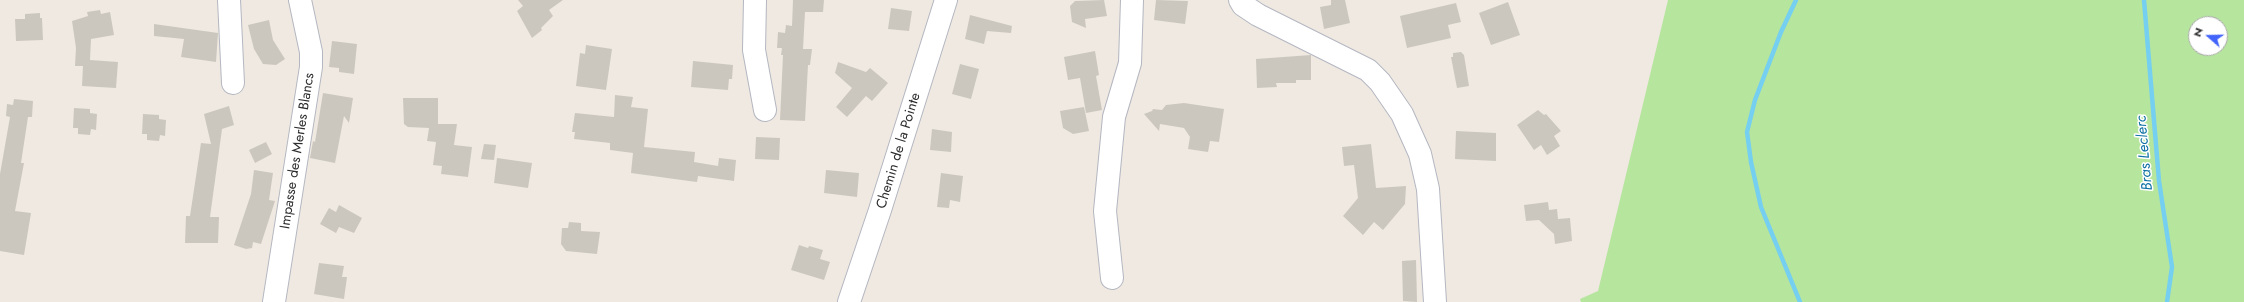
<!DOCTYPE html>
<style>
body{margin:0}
#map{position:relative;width:2244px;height:302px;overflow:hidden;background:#efe9e1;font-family:Jost,sans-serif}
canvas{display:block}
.north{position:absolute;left:2188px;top:16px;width:40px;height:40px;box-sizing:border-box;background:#fff;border:1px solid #ababab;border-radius:50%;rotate:290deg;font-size:11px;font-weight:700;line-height:16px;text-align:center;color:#2e2e2e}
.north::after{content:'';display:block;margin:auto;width:14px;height:18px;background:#4264fb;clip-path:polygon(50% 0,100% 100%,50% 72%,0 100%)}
</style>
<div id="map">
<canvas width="2244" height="302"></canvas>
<div class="north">N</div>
</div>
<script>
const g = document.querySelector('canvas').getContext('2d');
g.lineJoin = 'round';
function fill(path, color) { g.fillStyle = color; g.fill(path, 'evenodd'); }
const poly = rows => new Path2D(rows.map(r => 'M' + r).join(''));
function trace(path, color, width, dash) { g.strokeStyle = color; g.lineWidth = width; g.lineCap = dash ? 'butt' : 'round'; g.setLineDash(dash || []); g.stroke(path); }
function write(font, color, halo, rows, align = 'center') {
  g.font = font + ' Jost,sans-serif'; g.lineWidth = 3; g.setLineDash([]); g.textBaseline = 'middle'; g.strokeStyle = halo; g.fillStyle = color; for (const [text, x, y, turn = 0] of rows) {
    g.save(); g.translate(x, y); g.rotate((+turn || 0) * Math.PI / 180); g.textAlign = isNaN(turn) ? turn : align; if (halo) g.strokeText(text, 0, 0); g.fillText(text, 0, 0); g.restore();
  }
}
const green = poly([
 [1668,0,2244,0,2244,302,1581,302,1580,299,1598,291],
 [2196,24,2220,24,2220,48,2196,48]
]);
const stream = poly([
 [1796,0,1781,32,1755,100,1747,132,1751,162,1761,207,1800,302],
 [2144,0,2159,181,2172,267,2167,302]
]);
const building = poly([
 [518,0,563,0,549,10,553,16,541,28,542,30,532,38,517,11,523,6],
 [793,0,824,0,823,12,805,12,803,49,812,49,810,65,808,65,805,121,780,120,783,55,781,55,782,48,777,48,778,32,785,33,786,25,792,26],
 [1104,0,1107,16,1085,19,1086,28,1072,22,1070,6,1075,1],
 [1156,0,1188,1,1185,24,1154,20],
 [1331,0,1345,0,1350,23,1324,29,1320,7,1331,5],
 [1508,2,1520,35,1491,45,1479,13],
 [1456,3,1461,22,1448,25,1451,38,1407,48,1400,16],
 [891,8,912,11,909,31,888,29],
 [100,10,101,14,110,12,114,35,91,39,90,60,118,62,116,88,82,86,83,66,75,66,76,48,72,21,88,16,87,12],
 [40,13,40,18,42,18,43,40,16,41,15,19,25,19,25,14],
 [970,15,1012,26,1011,33,987,31,984,44,965,39],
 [269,20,273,40,285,59,276,65,263,64,254,49,248,25],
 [154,24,218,33,216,62,181,57,184,39,154,36],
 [332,41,357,44,354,74,339,72,339,68,329,67],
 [586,45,612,49,606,90,576,86,580,53,585,54],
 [1095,51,1099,75,1096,76,1102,110,1086,113,1080,78,1068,80,1064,57],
 [1461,52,1464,55,1469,86,1457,88,1451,57,1453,57,1453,53],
 [1311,55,1311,80,1296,80,1296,83,1276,83,1277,87,1257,88,1256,59],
 [693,61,733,65,732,79,729,79,728,90,691,87],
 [838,62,866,72,870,68,888,83,872,101,866,96,847,117,836,107,852,88,835,73],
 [960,64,979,69,971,99,952,94],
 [323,93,353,98,349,123,344,116,335,163,310,158,313,141,315,142],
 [615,95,633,97,631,107,648,109,644,147,695,152,694,162,718,166,719,158,736,160,734,181,698,176,697,182,689,181,631,173,633,153,610,150,610,143,574,139,575,132,572,132,575,113,614,117],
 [403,98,438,98,438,124,457,124,454,145,472,147,468,177,441,174,442,166,433,165,436,142,427,141,429,128,408,127,404,124],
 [14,99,33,101,32,117,28,117,21,163,24,163,15,211,31,213,24,255,0,251,0,174,10,117,6,116,7,104,13,105],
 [1184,103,1224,109,1219,142,1210,141,1208,152,1188,149,1190,137,1184,128,1160,124,1159,131,1144,114,1152,111,1153,109,1162,110,1166,105],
 [229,106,234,125,222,129,210,217,219,217,218,243,185,243,186,216,190,216,201,143,211,144,204,114],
 [1084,107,1089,131,1073,134,1063,128,1060,111],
 [74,108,90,109,90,113,97,114,96,130,91,129,90,135,78,134,78,128,73,128],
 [1538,110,1544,115,1546,114,1561,131,1554,136,1560,146,1547,155,1541,145,1534,150,1517,125],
 [143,114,159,115,159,119,166,120,165,136,160,135,159,141,147,140,147,134,142,134],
 [932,129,952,132,951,152,930,150],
 [1456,131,1496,133,1496,161,1455,159],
 [756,137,780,138,779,160,755,159],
 [266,142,272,154,255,163,249,150],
 [484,144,496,145,494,160,481,159],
 [1371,144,1376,188,1406,186,1405,204,1383,230,1374,222,1363,235,1343,216,1358,198,1354,165,1344,166,1342,147],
 [497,158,532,163,528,188,494,183],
 [254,170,273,173,269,200,275,201,261,244,253,242,252,248,246,249,234,245,251,194],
 [826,170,859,173,857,197,824,193],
 [941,173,963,176,960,202,950,200,949,208,937,207],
 [1548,202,1549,210,1557,209,1558,219,1570,218,1572,241,1555,244,1554,234,1539,220,1526,221,1524,205],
 [339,205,362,218,354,233,339,227,336,233,320,224,329,208,336,212],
 [569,222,581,223,581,231,600,232,597,254,566,251,561,244,562,228,568,228],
 [799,245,808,248,809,246,823,250,820,259,830,262,824,280,791,270],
 [1416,260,1417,302,1403,301,1402,261],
 [319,263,344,266,342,277,347,277,344,299,314,294]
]);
const minor = poly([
 [229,0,233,83],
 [755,0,754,50,765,110],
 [1240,0,1243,5,1258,15,1368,70,1380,82,1402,114,1420,154,1428,189,1435,302],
 [1112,278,1105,211,1114,117,1130,63,1132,0],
 [274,302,311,67,311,52,300,0],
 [849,302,880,210,946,0]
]);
const streetNames = [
 ["Impasse des Merles Blancs",298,151,-81],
 ["Chemin de la Pointe",899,151,-73]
];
const waterNames = [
 ["Bras Leclerc",2145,153,-95]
];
fill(green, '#b6e59e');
trace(stream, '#75cff0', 4.5);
fill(building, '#cbc7bf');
trace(minor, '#b4b7c1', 24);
trace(minor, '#fff', 22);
write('14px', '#2e2e2e', '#fff', streetNames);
write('italic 15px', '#0d6fa3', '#fff', waterNames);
</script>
